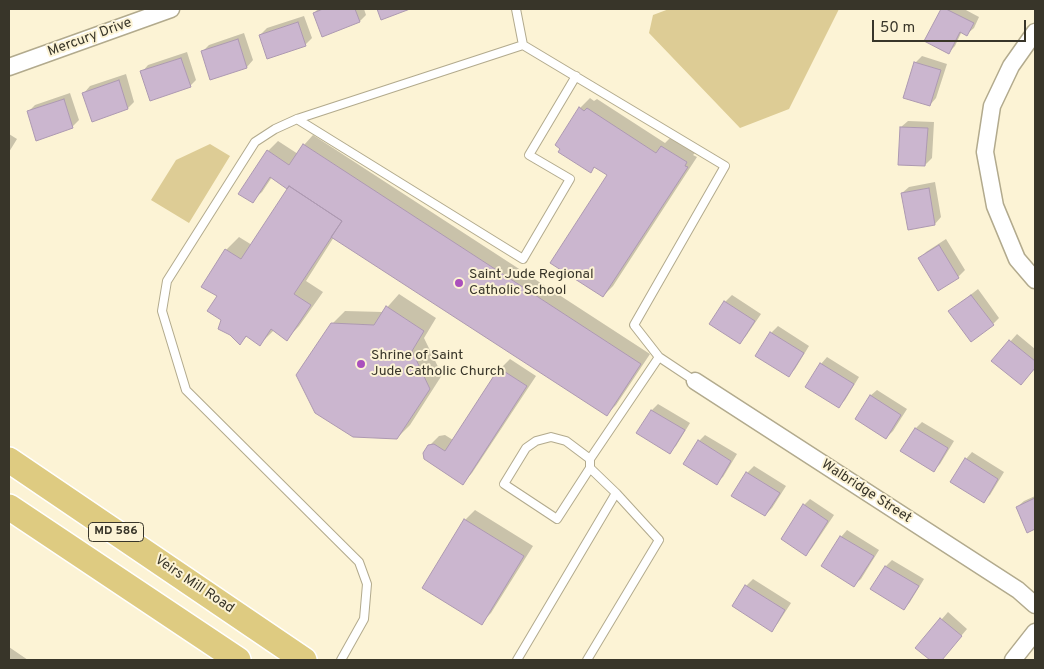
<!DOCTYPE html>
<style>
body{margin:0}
#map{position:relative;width:1044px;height:669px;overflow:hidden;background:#fcf3d5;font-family:Overpass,sans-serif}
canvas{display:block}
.frame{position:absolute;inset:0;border:10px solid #383529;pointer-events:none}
.scale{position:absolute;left:872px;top:20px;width:154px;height:22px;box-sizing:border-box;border:2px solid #383529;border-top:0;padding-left:6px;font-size:15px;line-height:18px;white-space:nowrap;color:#383529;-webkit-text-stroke:4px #fcf3d5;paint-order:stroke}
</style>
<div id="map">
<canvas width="1044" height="669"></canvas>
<div class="frame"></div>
<div class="scale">50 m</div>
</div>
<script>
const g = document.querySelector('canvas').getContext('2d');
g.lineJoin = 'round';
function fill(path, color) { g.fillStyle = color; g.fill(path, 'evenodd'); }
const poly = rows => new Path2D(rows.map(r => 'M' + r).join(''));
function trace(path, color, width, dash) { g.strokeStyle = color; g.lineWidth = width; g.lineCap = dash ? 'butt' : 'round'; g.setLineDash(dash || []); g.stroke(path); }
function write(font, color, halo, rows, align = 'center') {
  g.font = font + ' Overpass,sans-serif'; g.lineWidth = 4; g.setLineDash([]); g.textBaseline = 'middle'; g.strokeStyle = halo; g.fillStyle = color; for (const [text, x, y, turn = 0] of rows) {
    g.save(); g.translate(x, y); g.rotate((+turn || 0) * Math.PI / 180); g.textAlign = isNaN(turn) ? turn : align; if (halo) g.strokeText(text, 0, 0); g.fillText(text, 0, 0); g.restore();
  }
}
const green = poly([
 [669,9,839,9,789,109,740,128,649,33,653,15],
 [210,144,230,156,189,223,151,200,176,160]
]);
const shadow = poly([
 [318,9,364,9,366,15,360,21,314,13],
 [942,9,964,9,979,17,974,28,967,34,962,31,955,46,948,53,926,40],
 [304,16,312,38,305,45,260,35,267,28],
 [244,33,253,60,247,67,211,79,203,51,209,45],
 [187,52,196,80,190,86,142,72,148,65],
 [922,56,947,64,936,98,930,105,915,63],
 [126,74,134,102,128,108,93,120,84,93,90,86],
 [70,93,79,120,72,127,28,112,35,105],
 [590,98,594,101,597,99,665,143,671,137,696,152,693,155,697,157,613,286,603,296,609,175,596,166,590,171,580,108],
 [908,121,934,122,932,158,925,165,901,127],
 [9,134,17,139,9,152],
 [313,135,650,354,616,405,606,415,334,237,306,281,323,292,299,326,287,339,274,330,260,344,247,336,240,343,222,320,218,296,226,250,239,237,252,245,292,184,272,177,262,192,252,201,268,151,278,141,298,154,304,145],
 [935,182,941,217,935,224,909,229,902,193,909,187],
 [946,239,965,270,958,277,938,289,920,259,926,252],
 [978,289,999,318,993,324,950,311],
 [399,294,436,318,424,338,442,375,410,425,397,438,332,324,345,311,383,312],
 [732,295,761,314,746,336,740,342,711,324,725,302],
 [778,326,809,346,795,369,789,375,771,333],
 [1017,334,1035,349,1035,367,1027,377,993,361],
 [827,357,859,377,845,400,839,406,821,364],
 [510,359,536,376,472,473,463,483,429,446,439,436,445,435,453,440,500,369],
 [877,390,907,409,893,431,886,438,870,396],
 [658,404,690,423,676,446,669,452,638,433,652,410],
 [922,422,954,441,940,464,933,471,902,451,916,428],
 [705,435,737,454,723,477,716,483,699,441],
 [972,452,1004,472,990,495,983,501,966,459],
 [754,466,786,486,772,508,765,515,733,495,747,473],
 [1035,496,1035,528,1028,531,1017,507,1024,501],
 [810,499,834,515,812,548,806,554,804,505],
 [475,510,533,546,491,613,481,623,465,520],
 [847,530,879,550,861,579,854,585,841,537],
 [892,560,924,579,910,602,904,609,872,589,886,566],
 [753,579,791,603,778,623,772,630,746,586],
 [948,612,967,629,941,660,932,660,917,648],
 [9,647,28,660,9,660]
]);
const building = poly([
 [323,9,355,9,360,22,322,37,313,13,323,9],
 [377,9,410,9,381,20,377,9],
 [941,9,946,9,974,23,967,36,960,32,949,54,924,41,941,9],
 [298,22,306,46,267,59,259,35,298,22],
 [238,39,247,68,210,80,201,51,238,39],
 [181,58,191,87,150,101,140,71,181,58],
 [914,62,941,70,930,106,903,98,914,62],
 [119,80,128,109,92,122,82,93,119,80],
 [64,99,73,128,36,141,27,111,64,99],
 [579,107,584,111,587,108,656,153,661,146,687,162,685,166,688,167,603,297,550,263,607,175,594,167,591,173,558,152,560,149,555,145,579,107],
 [900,127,928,128,925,166,898,165,900,127],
 [303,144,641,364,607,416,331,237,342,221,289,186,287,189,270,177,253,203,238,194,267,150,289,165,303,144],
 [289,186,342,221,294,294,311,305,287,341,271,329,260,346,246,336,240,345,230,335,218,329,221,320,207,311,217,296,201,287,225,249,241,259,289,186],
 [929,188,935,225,908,230,901,193,929,188],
 [939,245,959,278,938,291,918,258,939,245],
 [971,295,994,325,971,342,948,311,971,295],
 [724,301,755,321,740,344,709,324,724,301],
 [386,306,424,331,412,351,430,389,397,439,353,437,315,413,296,375,331,323,374,325,386,306],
 [770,332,804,353,789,377,755,356,770,332],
 [1009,340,1035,361,1035,368,1021,385,991,361,1009,340],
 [820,363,854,384,839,408,805,387,820,363],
 [499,368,527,386,463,485,424,459,423,453,428,445,434,444,445,451,499,368],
 [870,395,901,415,886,439,855,419,870,395],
 [651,410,685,430,670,454,636,433,651,410],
 [915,428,948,448,934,472,900,451,915,428],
 [698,440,731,461,717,485,683,464,698,440],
 [965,458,998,479,984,503,950,482,965,458],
 [746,472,780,493,765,516,731,496,746,472],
 [1035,498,1035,529,1027,533,1016,507,1035,498],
 [803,504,828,521,806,556,781,539,803,504],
 [464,519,524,556,482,625,422,588,464,519],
 [840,536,874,556,854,587,821,566,840,536],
 [885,566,919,586,904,610,870,589,885,566],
 [745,585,785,610,772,632,732,606,745,585],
 [940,618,962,636,942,660,930,660,915,648,940,618]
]);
const service = poly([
 [516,9,523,45],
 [297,119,523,259,570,179,529,155,576,76],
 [590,459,566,441,551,437,536,441,526,448,504,484,557,519,590,468,590,459,659,357,695,381],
 [341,660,364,619,367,584,359,562,186,390,162,311,167,281,255,142,275,129,297,119,523,45,725,166,634,325,659,357],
 [517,660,616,493],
 [587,660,659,540,616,493,590,468]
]);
const minor = poly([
 [1035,32,1011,66,992,106,985,152,995,206,1017,259,1035,280],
 [9,67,171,9],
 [695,381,1018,590,1035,605],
 [1013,660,1035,632]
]);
const primary = poly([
 [9,460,304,660],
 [9,507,238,660]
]);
const markers = [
 [459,283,5,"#aa50bc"],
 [361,364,5,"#aa50bc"]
];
const shields = [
 [116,532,55]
];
const shieldNames = [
 ["MD 586",116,532]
];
const streetNames = [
 ["Mercury Drive",90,38,-20],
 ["Walbridge Street",866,492,33],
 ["Veirs Mill Road",194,585,34]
];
const poiNames = [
 ["Saint Jude Regional",469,275],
 ["Catholic School",469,291],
 ["Shrine of Saint",371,356],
 ["Jude Catholic Church",371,372]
];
fill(green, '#ddcc95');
fill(shadow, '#0003');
fill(building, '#cbb6cf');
trace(building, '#ad99b1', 1);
trace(service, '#b2aa8d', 10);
trace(minor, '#b2aa8d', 19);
trace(primary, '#fff', 28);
trace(service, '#fff', 8);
trace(minor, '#fff', 16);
trace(primary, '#decb81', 25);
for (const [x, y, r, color] of markers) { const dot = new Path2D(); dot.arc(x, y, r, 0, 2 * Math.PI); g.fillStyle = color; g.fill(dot); trace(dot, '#fcf3d5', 2); }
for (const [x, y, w] of shields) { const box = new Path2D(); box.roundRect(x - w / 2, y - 9.5, w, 19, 4); g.fillStyle = '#fcf3d5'; g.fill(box); trace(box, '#383529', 1); }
write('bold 12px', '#383529', null, shieldNames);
write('14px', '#383529', '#fcf3d5', streetNames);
write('14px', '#383529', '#fcf3d5', poiNames, 'left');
</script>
